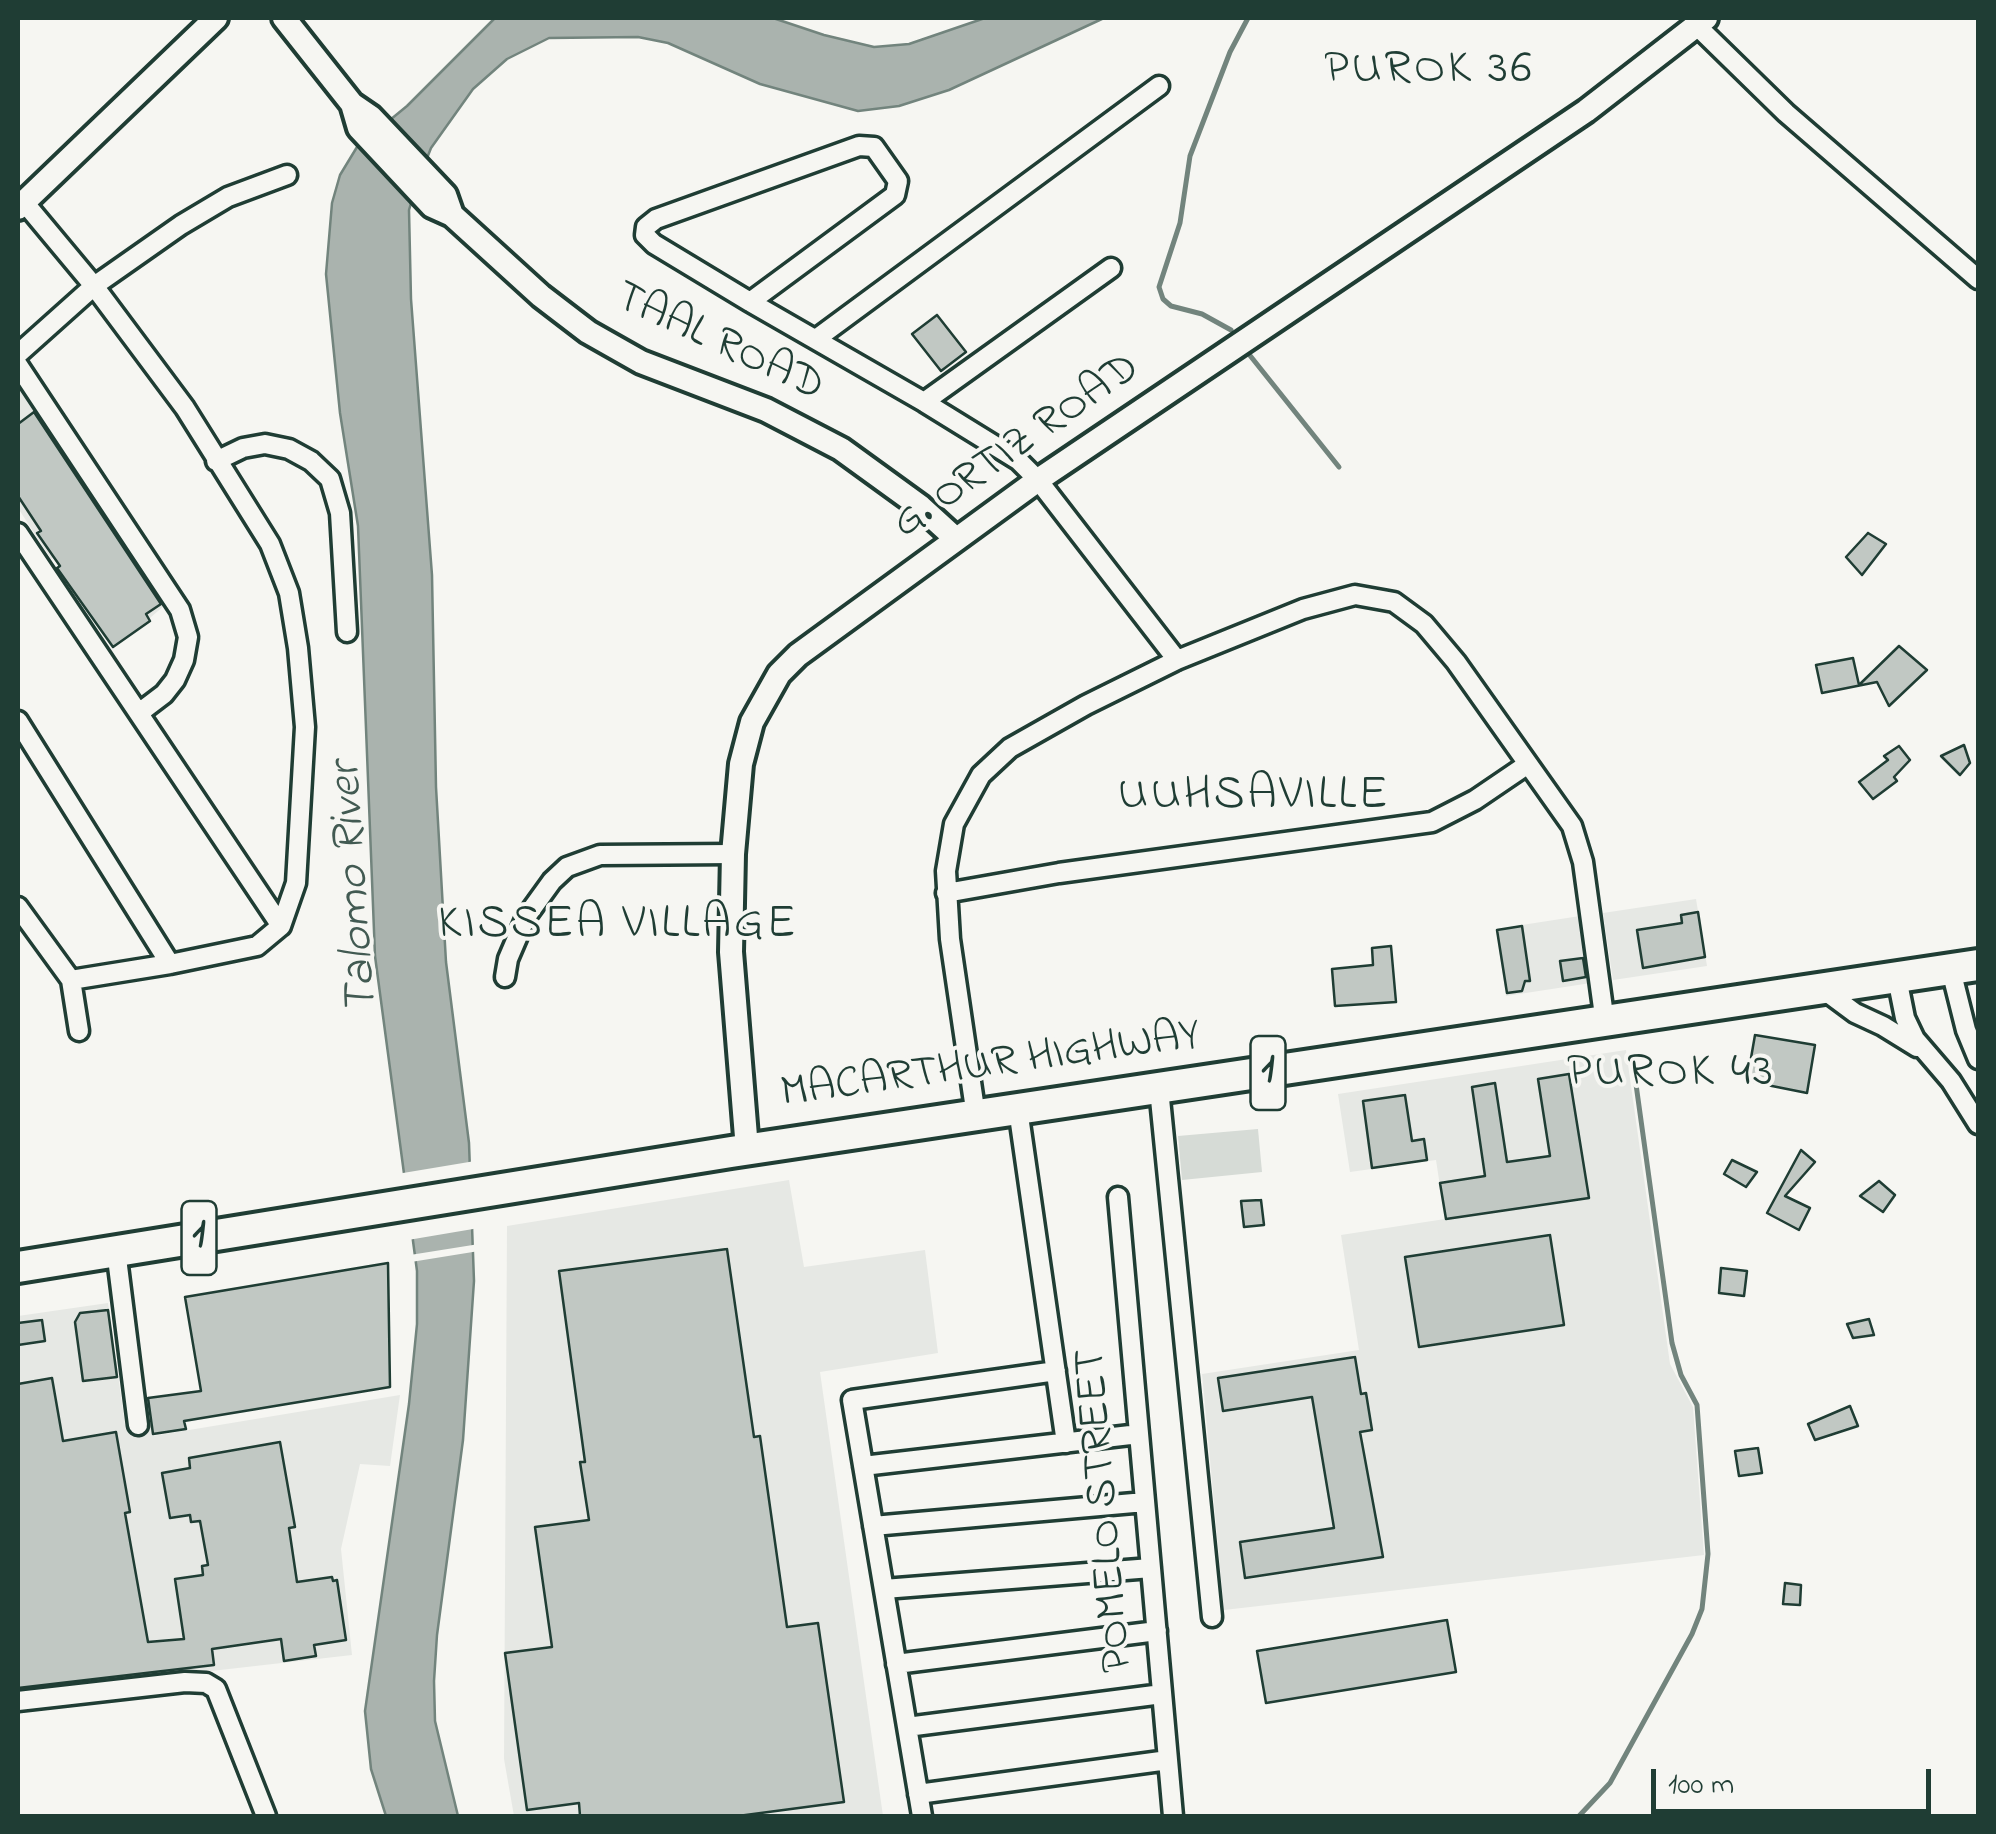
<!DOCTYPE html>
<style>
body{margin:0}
#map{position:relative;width:1996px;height:1834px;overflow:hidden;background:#f6f6f2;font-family:"Indie Flower",sans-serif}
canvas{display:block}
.frame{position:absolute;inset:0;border:20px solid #1f3d34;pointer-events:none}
.scale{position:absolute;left:1651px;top:1769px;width:280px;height:45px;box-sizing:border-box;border:5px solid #1f3d34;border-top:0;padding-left:12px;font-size:30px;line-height:35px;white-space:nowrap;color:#1f3d34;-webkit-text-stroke:8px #f6f6f2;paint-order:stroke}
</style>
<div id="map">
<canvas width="1996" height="1834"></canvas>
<div class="frame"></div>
<div class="scale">100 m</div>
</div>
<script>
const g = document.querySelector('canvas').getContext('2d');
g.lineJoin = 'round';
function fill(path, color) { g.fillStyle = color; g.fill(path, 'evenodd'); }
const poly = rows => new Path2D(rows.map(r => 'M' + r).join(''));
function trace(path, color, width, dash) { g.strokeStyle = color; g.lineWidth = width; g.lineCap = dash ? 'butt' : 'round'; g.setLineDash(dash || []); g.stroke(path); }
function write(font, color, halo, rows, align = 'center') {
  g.font = font + ' "Indie Flower",sans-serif'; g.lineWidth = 8; g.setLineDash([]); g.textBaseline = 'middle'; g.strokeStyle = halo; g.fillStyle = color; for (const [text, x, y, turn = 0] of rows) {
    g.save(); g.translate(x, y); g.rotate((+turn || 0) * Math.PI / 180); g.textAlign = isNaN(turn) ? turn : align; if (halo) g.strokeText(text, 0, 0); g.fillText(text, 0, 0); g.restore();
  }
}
const built = poly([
 [22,379,166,604,150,618,89,535,51,559,18,508,18,382],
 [1696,899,1707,966,1613,980,1603,913],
 [1580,916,1591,983,1506,996,1496,929],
 [1626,1050,1670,1364,1693,1407,1704,1555,1224,1610,1202,1374,1359,1350,1341,1235,1445,1219,1436,1160,1350,1172,1338,1094],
 [789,1180,804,1267,925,1250,938,1353,820,1372,883,1816,514,1816,504,1759,507,1226],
 [108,1303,125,1425,150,1422,153,1436,400,1395,390,1466,360,1464,341,1549,352,1655,18,1693,18,1316]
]);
const green = poly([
 [1258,1129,1262,1172,1182,1180,1178,1136]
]);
const water = poly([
 [495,18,773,18,824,35,874,47,909,44,985,18,1104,18,949,90,899,106,858,111,760,84,668,43,638,37,549,38,507,59,473,89,431,148,416,186,409,210,411,299,432,575,436,787,446,962,469,1143,474,1281,463,1440,437,1635,434,1681,435,1721,458,1816,386,1816,371,1769,365,1711,409,1404,417,1324,417,1271,375,956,358,526,340,413,326,274,332,203,340,175,357,147,407,106,495,18]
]);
const pier = poly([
 [475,1161,479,1228,408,1240,397,1174],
 [479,1244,479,1251,411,1262,410,1255]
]);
const stream = poly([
 [1231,330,1202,314,1171,306,1163,299,1159,287,1180,223,1190,156,1230,52,1248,18],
 [1248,353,1339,467],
 [1579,1816,1610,1783,1692,1634,1702,1609,1708,1554,1697,1405,1681,1375,1672,1343,1634,1070]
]);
const building = poly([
 [937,315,966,352,941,371,912,334,937,315],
 [34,412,161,604,146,614,150,621,113,647,57,568,60,566,37,533,41,531,18,496,18,424,34,412],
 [1868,533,1886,544,1862,575,1846,557,1868,533],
 [1899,646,1927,670,1889,706,1877,682,1822,693,1816,665,1853,658,1859,685,1899,646],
 [1964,745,1970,763,1960,775,1941,756,1964,745],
 [1899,746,1910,760,1894,777,1897,781,1873,799,1859,782,1888,760,1884,756,1899,746],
 [1698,912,1705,957,1643,968,1637,930,1682,923,1681,915,1698,912],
 [1522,926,1530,981,1525,981,1522,991,1507,993,1497,930,1522,926],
 [1391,946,1396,1002,1335,1006,1332,969,1373,965,1372,948,1391,946],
 [1583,958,1586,977,1563,981,1560,961,1583,958],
 [1755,1035,1815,1045,1807,1093,1747,1081,1755,1035],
 [1569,1074,1589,1198,1446,1219,1440,1183,1485,1176,1472,1087,1495,1083,1507,1162,1550,1156,1538,1079,1569,1074],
 [1405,1095,1412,1141,1424,1139,1427,1160,1372,1168,1363,1101,1405,1095],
 [1801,1150,1815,1162,1785,1196,1810,1208,1799,1230,1767,1213,1801,1150],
 [1732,1160,1757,1172,1746,1187,1724,1174,1732,1160],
 [1879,1181,1895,1195,1883,1212,1860,1196,1879,1181],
 [1261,1200,1264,1225,1244,1227,1241,1201,1261,1200],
 [1550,1235,1564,1325,1419,1347,1405,1257,1550,1235],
 [727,1249,754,1437,760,1436,787,1627,818,1623,844,1802,738,1816,580,1816,579,1803,527,1810,505,1653,552,1647,535,1527,589,1520,580,1462,585,1462,559,1271,727,1249],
 [388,1263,390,1387,184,1421,186,1429,153,1434,148,1398,201,1391,185,1297,388,1263],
 [1721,1268,1747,1271,1744,1296,1719,1293,1721,1268],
 [108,1310,117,1377,83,1381,75,1322,80,1313,108,1310],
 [1869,1319,1874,1335,1853,1338,1847,1324,1869,1319],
 [42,1320,45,1341,18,1345,18,1323,42,1320],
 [1355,1357,1361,1394,1366,1393,1372,1430,1360,1432,1383,1557,1245,1578,1240,1542,1334,1528,1312,1397,1223,1411,1218,1378,1355,1357],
 [52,1378,63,1441,116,1432,130,1512,125,1513,148,1642,184,1639,175,1579,203,1575,202,1566,208,1565,200,1521,191,1522,190,1515,170,1518,162,1473,190,1468,189,1458,280,1442,295,1527,289,1528,297,1582,332,1577,333,1581,337,1580,346,1640,314,1645,316,1656,284,1661,281,1639,212,1649,214,1665,18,1688,18,1384,52,1378],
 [1850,1406,1858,1426,1815,1440,1808,1424,1850,1406],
 [1758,1448,1762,1473,1739,1476,1735,1451,1758,1448],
 [1785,1583,1801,1585,1800,1605,1783,1604,1785,1583],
 [1447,1620,1456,1672,1266,1703,1257,1651,1447,1620]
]);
const minor = poly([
 [1697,26,1786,113,1978,279],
 [24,202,94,286,185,408,270,544,289,593,298,648,305,727,296,883,281,926,257,946,170,964,71,980],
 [750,302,895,195,898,181,874,147,859,146,656,219,646,227,645,235,654,244,750,302,924,402,1018,460,1038,480,1177,660],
 [816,339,1159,86],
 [18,354,94,286,181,225,228,197,287,175],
 [18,365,180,610,188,637,184,660,175,680,164,694,139,713],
 [924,402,1111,268],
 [216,461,243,448,265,444,289,449,311,461,330,479,340,513,347,632],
 [18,533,281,926],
 [18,721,170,964],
 [946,893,1059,873,1432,822,1475,800,1528,764],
 [18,907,71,980,79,1031],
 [1951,970,1966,1030,1978,1059],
 [505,977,508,959,526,917,552,881,567,867,600,855,733,854],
 [1897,978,1905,1018,1915,1039,1951,1081,1978,1124],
 [1824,990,1855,1013,1883,1026,1917,1047],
 [1159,1089,1212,1617],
 [1018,1109,1066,1443],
 [976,1116,950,939,946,871,954,824,981,775,1010,748,1086,705,1177,660,1303,609,1355,595,1394,602,1424,624,1456,662,1572,826,1583,862,1605,1023],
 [1118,1197,1173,1816],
 [116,1250,138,1425],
 [863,1466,1139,1434],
 [873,1526,1145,1502],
 [884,1589,1151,1568],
 [896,1664,1157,1631],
 [18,1701,185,1682,206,1683,216,1689,266,1816],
 [907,1727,1162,1694],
 [918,1794,1168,1760],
 [922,1816,852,1400,1056,1371]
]);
const tertiary = poly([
 [284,18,352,104,371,117,445,195,452,215],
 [352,104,359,128,432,206,452,215,541,296,588,332,641,362,766,410,841,449,921,507,956,539],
 [18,208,216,18],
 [747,1149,731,952,733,854,741,764,752,722,779,674,798,655,1038,480,1586,111,1706,18]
]);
const trunk = poly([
 [18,1267,731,1152,1978,965]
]);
const shields = [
 [1268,1073,35],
 [199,1238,35]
];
const shieldNames = [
 ["1",1268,1073],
 ["1",199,1238]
];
const streetNames = [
 ["TAAL ROAD",718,345,25],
 ["G. ORTIZ ROAD",1018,449,-35],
 ["MACARTHUR HIGHWAY",991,1068,-8],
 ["POMELO STREET",1108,1510,-95]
];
const neighbourhoodNames = [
 ["PUROK 36",1429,73],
 ["UUHSAVILLE",1254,799],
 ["KISSEA VILLAGE",618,928],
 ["PUROK 43",1671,1076]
];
const waterNames = [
 ["Talomo River",358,888,-94]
];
fill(built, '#e6e8e4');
fill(green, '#d6dbd6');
fill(water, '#aab3ae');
trace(water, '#72847d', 2.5);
fill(pier, '#f6f6f2');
trace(stream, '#72847d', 5);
fill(building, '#c1c8c3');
trace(building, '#1f3d34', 2.5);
trace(minor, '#1f3d34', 25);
trace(tertiary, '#1f3d34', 30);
trace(trunk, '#1f3d34', 38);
trace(minor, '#f6f6f2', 18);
trace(tertiary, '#f6f6f2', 22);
trace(trunk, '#f6f6f2', 30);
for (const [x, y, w] of shields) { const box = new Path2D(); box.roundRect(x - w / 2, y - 37, w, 74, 8); g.fillStyle = '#f6f6f2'; g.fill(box); trace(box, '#1f3d34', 2.5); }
write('bold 42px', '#1f3d34', null, shieldNames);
write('45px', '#1f3d34', '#f6f6f2', streetNames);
g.letterSpacing = '2.5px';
write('48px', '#1f3d34', '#f6f6f2', neighbourhoodNames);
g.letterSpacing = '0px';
write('italic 48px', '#425a52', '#f6f6f2', waterNames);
</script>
